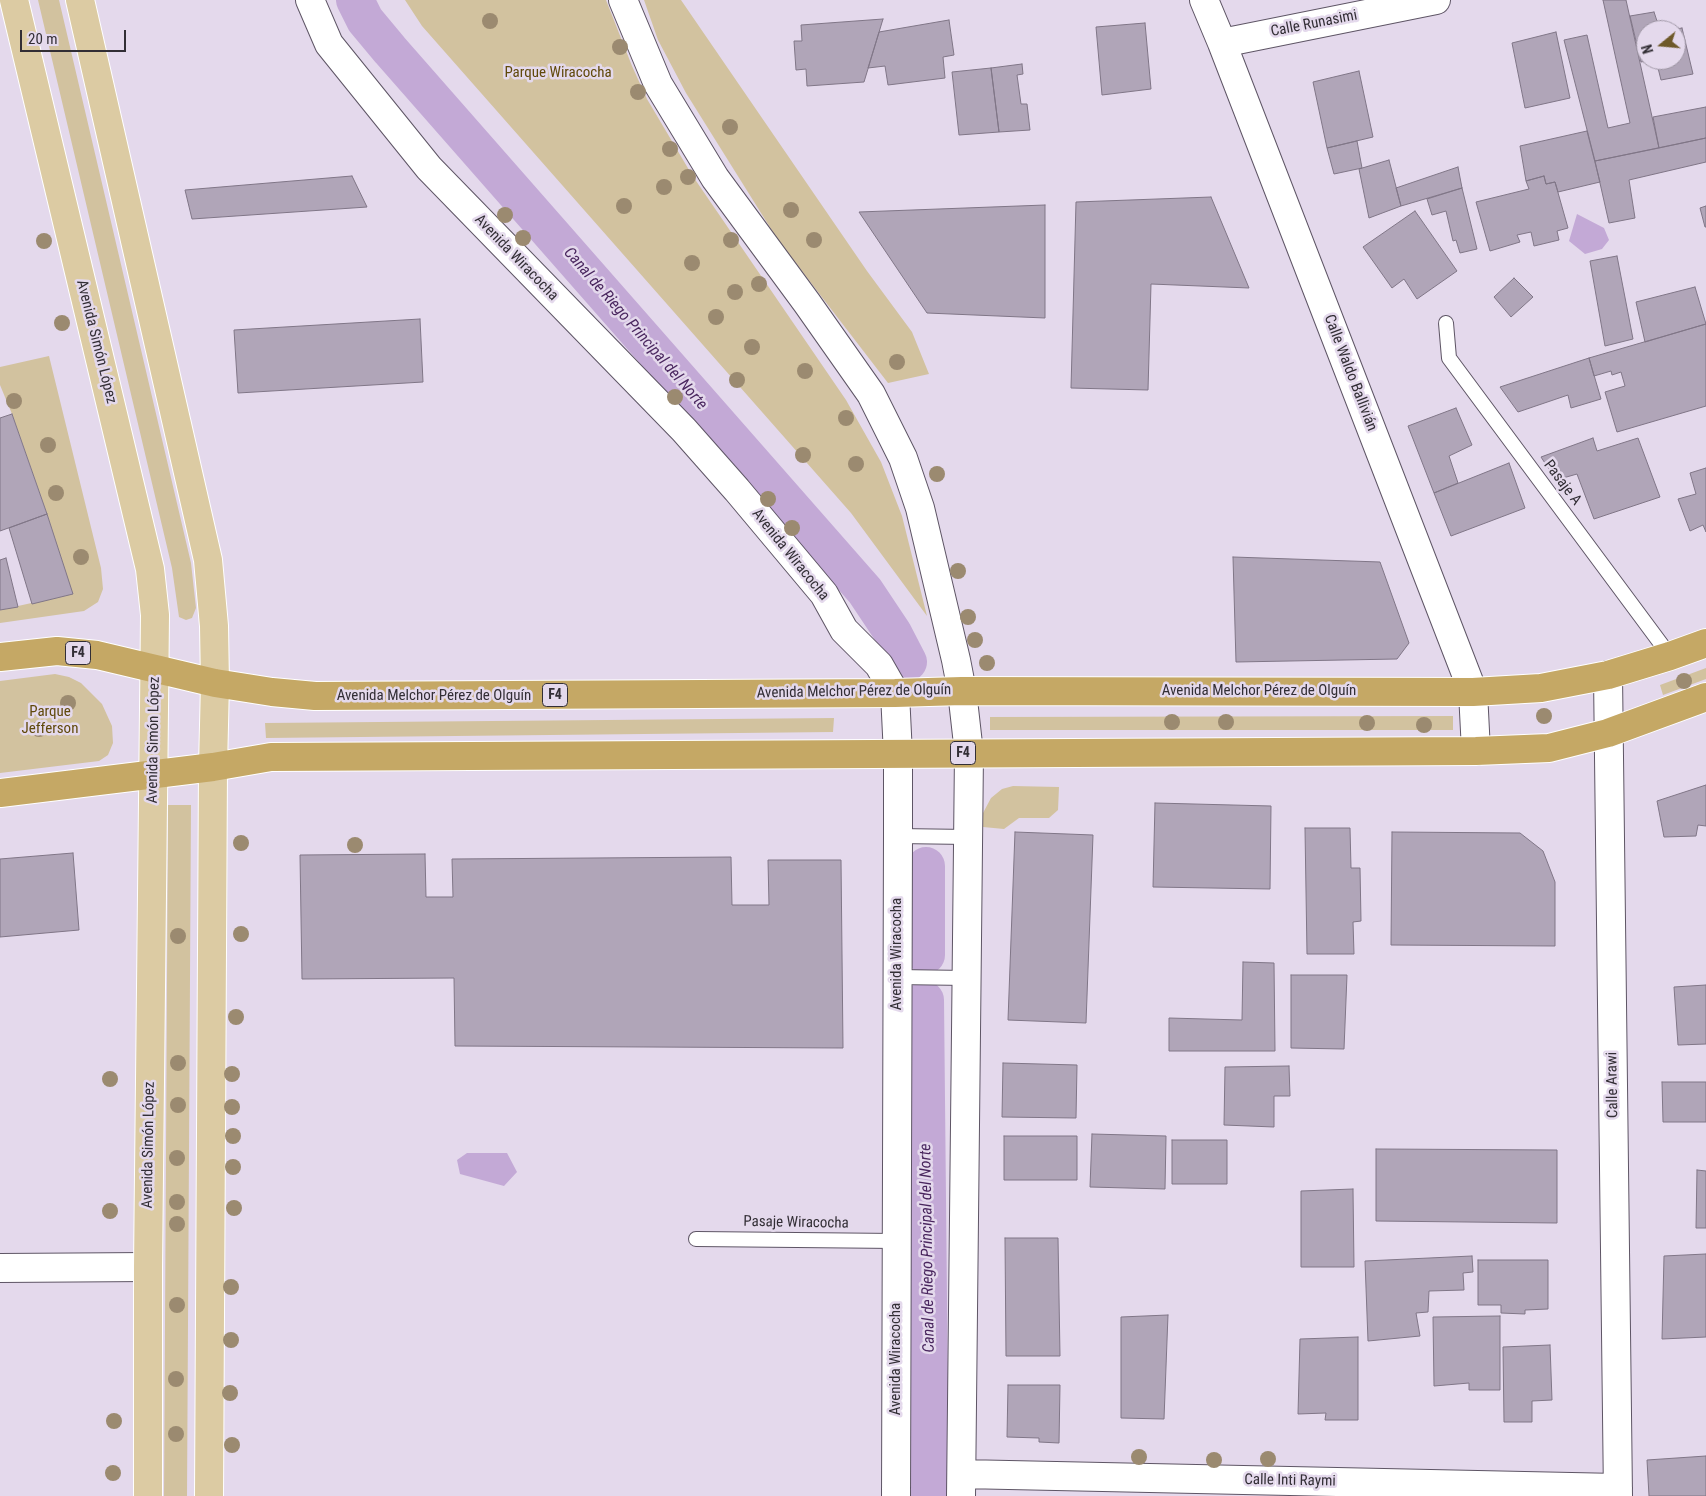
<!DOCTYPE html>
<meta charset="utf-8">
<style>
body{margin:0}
#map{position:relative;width:1706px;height:1496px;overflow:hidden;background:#e4d9ec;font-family:"Roboto Condensed",sans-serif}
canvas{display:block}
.north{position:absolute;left:1636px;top:20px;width:50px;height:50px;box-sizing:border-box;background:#e4d9ec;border:1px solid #9d95a3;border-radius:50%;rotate:253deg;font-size:14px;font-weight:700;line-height:20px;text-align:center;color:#322e35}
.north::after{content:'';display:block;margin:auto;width:18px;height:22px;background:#6e5929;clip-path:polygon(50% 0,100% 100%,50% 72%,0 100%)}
.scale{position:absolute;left:20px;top:30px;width:106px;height:22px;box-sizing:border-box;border:2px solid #322e35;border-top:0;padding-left:6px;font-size:15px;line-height:18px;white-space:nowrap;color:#322e35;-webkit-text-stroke:4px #e4d9ec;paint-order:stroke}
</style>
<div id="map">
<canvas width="1706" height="1496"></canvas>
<div class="north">N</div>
<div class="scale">20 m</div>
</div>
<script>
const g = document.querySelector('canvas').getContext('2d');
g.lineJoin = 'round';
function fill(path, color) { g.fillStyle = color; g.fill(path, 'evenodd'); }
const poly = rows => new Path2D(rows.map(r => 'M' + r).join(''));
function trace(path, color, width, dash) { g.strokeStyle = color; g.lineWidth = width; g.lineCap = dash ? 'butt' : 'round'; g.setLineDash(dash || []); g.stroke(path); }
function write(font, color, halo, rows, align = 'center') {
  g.font = font + ' "Roboto Condensed",sans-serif'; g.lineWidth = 5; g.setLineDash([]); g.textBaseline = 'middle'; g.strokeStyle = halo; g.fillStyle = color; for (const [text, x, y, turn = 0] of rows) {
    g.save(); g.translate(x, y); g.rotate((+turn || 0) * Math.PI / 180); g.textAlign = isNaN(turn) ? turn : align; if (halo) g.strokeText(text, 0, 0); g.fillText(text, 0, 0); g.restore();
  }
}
const green = poly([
 [38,0,59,0,191,563,196,608,192,618,186,620,179,617,172,568],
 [405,0,606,0,632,66,647,99,692,175,846,400,881,462,902,516,927,616,851,513,422,26],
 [644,0,681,0,867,271,912,332,929,374,888,383,821,296,776,237,686,93,658,40],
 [49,356,101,568,103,589,98,602,84,611,0,623,0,610,72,594,47,514,12,414,0,385,0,367],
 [1706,668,1706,679,1663,695,1660,685],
 [55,674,69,677,81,683,102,704,112,726,113,743,108,755,99,761,0,773,0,681],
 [1453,716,1453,730,990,730,990,717],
 [834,718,833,732,266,738,265,723],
 [1013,786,1059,787,1058,810,1049,818,1019,818,1004,829,983,827,983,813,991,798,1002,789],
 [168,805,191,805,187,1496,164,1496]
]);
const water = poly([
 [1577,214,1604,228,1609,240,1602,249,1585,254,1569,241],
 [467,1153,507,1153,517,1172,504,1186,460,1174,457,1160]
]);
const canal = poly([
 [355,0,365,20,390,50,865,591,893,633,908,662],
 [926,955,926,866],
 [925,1000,930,1496]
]);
const building = poly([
 [1603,0,1626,0,1659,148,1595,161,1564,40,1587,35,1608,128,1630,123,1603,0],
 [1654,12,1660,30,1646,30,1646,60,1650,60,1641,62,1630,16,1654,12],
 [883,19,864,82,807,86,806,69,796,70,794,41,802,41,801,25,883,19],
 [949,20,954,55,943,57,945,78,888,85,885,66,868,68,879,32,949,20],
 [1145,23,1151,89,1102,95,1096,27,1145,23],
 [1682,28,1693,74,1661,80,1656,60,1676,60,1676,30,1671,30,1682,28],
 [1556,32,1570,98,1525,108,1512,43,1556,32],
 [1022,64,1023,74,1017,75,1021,104,1027,104,1030,130,999,132,991,68,1022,64],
 [991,68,999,132,959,135,952,72,991,68],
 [1359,71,1373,137,1327,148,1313,82,1359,71],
 [1706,107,1706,138,1659,148,1653,117,1706,107],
 [1587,131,1600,182,1558,192,1555,182,1546,184,1544,176,1526,181,1520,146,1587,131],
 [1706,138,1706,162,1629,180,1635,218,1609,223,1595,161,1706,138],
 [1357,141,1362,168,1334,174,1327,148,1357,141],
 [1389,160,1401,206,1369,218,1359,169,1389,160],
 [1458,167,1462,188,1401,206,1396,188,1458,167],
 [352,176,367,207,192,219,185,190,352,176],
 [1544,176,1546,184,1555,182,1568,228,1557,231,1559,240,1534,246,1531,232,1517,235,1520,242,1490,251,1476,202,1529,189,1526,181,1544,176],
 [1462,188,1477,249,1460,253,1456,240,1453,241,1446,211,1432,215,1427,199,1462,188],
 [1211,197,1249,288,1151,284,1148,390,1071,388,1076,202,1211,197],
 [1045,205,1045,318,927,313,859,212,1045,205],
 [1706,206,1706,227,1705,227,1700,208,1706,206],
 [1415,211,1457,271,1417,299,1404,279,1392,288,1363,247,1415,211],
 [1617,256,1633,339,1605,346,1590,261,1617,256],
 [1514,278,1533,297,1511,317,1494,297,1514,278],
 [1695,287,1706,324,1645,342,1636,302,1695,287],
 [420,319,423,382,238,393,234,330,420,319],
 [1706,324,1706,406,1617,432,1605,392,1625,386,1621,372,1612,375,1611,371,1594,376,1589,358,1706,324],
 [1589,358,1601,399,1571,408,1568,395,1518,412,1500,387,1589,358],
 [1456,408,1472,445,1449,456,1458,483,1434,493,1408,426,1456,408],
 [12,414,47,514,0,531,0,418,12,414],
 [1593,438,1597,451,1638,438,1660,497,1594,519,1577,474,1556,480,1541,457,1593,438],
 [1509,463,1525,508,1451,536,1434,493,1509,463],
 [1706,468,1706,532,1703,525,1690,531,1678,499,1696,494,1690,473,1706,468],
 [47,514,73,594,32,604,9,528,47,514],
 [1233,557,1380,562,1409,643,1397,659,1236,662,1233,557],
 [6,558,18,607,0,610,0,560,6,558],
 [1706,785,1706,826,1698,825,1696,836,1664,837,1657,801,1706,785],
 [1155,803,1271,806,1270,889,1153,887,1155,803],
 [1305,828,1350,828,1351,868,1360,868,1361,921,1353,922,1354,954,1307,954,1305,828],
 [1015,832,1093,835,1086,1023,1008,1020,1015,832],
 [1392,832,1520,833,1543,851,1555,882,1555,946,1391,945,1392,832],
 [73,853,79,930,0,937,0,859,73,853],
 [425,854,426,897,453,897,452,859,731,857,732,905,769,905,768,860,841,860,843,1048,455,1046,454,978,302,979,300,855,425,854],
 [1243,962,1274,963,1275,1051,1169,1051,1169,1018,1242,1020,1243,962],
 [1291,975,1347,975,1344,1049,1291,1048,1291,975],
 [1706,985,1706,1044,1678,1045,1674,987,1706,985],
 [1003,1063,1077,1065,1076,1118,1002,1117,1003,1063],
 [1289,1066,1290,1096,1274,1096,1274,1127,1224,1125,1225,1067,1289,1066],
 [1662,1082,1706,1082,1706,1122,1663,1122,1662,1082],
 [1092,1134,1166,1136,1165,1189,1090,1187,1092,1134],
 [1004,1136,1077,1136,1077,1180,1004,1180,1004,1136],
 [1172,1140,1227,1140,1227,1184,1172,1184,1172,1140],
 [1376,1149,1557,1150,1557,1223,1376,1221,1376,1149],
 [1697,1170,1706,1171,1706,1228,1696,1228,1697,1170],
 [1353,1189,1354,1267,1301,1267,1301,1191,1353,1189],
 [1005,1238,1058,1238,1060,1356,1006,1356,1005,1238],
 [1706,1254,1706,1337,1662,1339,1664,1256,1706,1254],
 [1472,1256,1473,1272,1463,1273,1464,1290,1429,1291,1428,1312,1416,1313,1420,1336,1368,1341,1365,1261,1472,1256],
 [1478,1260,1548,1260,1548,1309,1525,1310,1525,1314,1501,1313,1501,1305,1478,1305,1478,1260],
 [1168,1315,1164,1419,1121,1418,1121,1317,1168,1315],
 [1500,1316,1500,1390,1469,1390,1469,1383,1434,1386,1433,1317,1500,1316],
 [1358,1337,1358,1420,1325,1420,1326,1413,1298,1414,1300,1339,1358,1337],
 [1550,1345,1552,1400,1532,1401,1532,1422,1504,1422,1503,1347,1550,1345],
 [1008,1385,1060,1385,1059,1443,1039,1442,1039,1438,1007,1437,1008,1385],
 [1706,1456,1706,1496,1649,1496,1647,1460,1706,1456]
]);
const lane = poly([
 [1446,323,1449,358,1670,656],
 [898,836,968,837],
 [897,977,967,978],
 [696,1239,897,1241]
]);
const street = poly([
 [310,0,329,44,429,168,684,430,737,490,824,594,844,630,879,665,895,693,898,755,898,836,896,1496],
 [623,0,658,84,715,178,807,303,871,394,903,458,920,508,956,660,962,691,969,753,961,1496],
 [1204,0,1222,43,1473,692,1476,751],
 [1222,43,1436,0],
 [1608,675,1618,1496],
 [0,1268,148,1267],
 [962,1474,1618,1488]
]);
const primary = poly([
 [14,0,150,569,155,615,148,1267,148,1496],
 [80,0,208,560,214,626,215,683,213,767,209,1496]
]);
const highway = poly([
 [0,657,57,651,97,655,215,683,272,692,315,696,895,693,962,691,1473,692,1541,688,1608,675,1670,656,1706,643],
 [0,793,213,767,271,757,1476,751,1549,748,1608,733,1706,697]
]);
const trees = [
 [490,21],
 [620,47],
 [638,92],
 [730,127],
 [670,149],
 [688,177],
 [664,187],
 [624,206],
 [791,210],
 [505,215],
 [523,238],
 [731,240],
 [814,240],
 [44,241],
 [692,263],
 [759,284],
 [735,292],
 [716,317],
 [62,323],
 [752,347],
 [897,362],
 [805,371],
 [737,380],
 [675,397],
 [14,401],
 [846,418],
 [48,445],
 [803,455],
 [856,464],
 [937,474],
 [56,493],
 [768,499],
 [792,528],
 [81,557],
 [958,571],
 [968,617],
 [975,640],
 [987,663],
 [1684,681],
 [68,703],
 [1544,716],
 [1172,722],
 [1226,722],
 [1367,723],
 [1424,725],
 [39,729],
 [241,843],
 [355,845],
 [241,934],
 [178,936],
 [236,1017],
 [178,1063],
 [232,1074],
 [110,1079],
 [178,1105],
 [232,1107],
 [233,1136],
 [177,1158],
 [233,1167],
 [177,1202],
 [234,1208],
 [110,1211],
 [177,1224],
 [231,1287],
 [177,1305],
 [231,1340],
 [176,1379],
 [230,1393],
 [114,1421],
 [176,1434],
 [232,1445],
 [1139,1457],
 [1268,1459],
 [1214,1460],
 [113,1473]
];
const shields = [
 [78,653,25],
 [555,695,25],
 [963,753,25]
];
const shieldNames = [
 ["F4",78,653],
 ["F4",555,695],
 ["F4",963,753]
];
const streetNames = [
 ["Calle Runasimi",1314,24,-11],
 ["Avenida Wiracocha",516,258,46],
 ["Avenida Simón López",96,342,76],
 ["Calle Waldo Ballivián",1350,373,69],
 ["Pasaje A",1562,483,53],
 ["Avenida Wiracocha",790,555,51],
 ["Avenida Melchor Pérez de Olguín",1259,691],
 ["Avenida Melchor Pérez de Olguín",854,692,-1],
 ["Avenida Melchor Pérez de Olguín",434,696],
 ["Avenida Simón López",154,740,-89],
 ["Avenida Wiracocha",897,954,-90],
 ["Calle Arawi",1613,1085,-91],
 ["Avenida Simón López",149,1145,-89],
 ["Pasaje Wiracocha",796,1223,1],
 ["Avenida Wiracocha",896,1359,-90],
 ["Calle Inti Raymi",1290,1481,1]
];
const parkNames = [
 ["Parque Wiracocha",558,73],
 ["Parque",50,712],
 ["Jefferson",50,729]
];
const waterNames = [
 ["Canal de Riego Principal del Norte",635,329,49],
 ["Canal de Riego Principal del Norte",928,1248,-91]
];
fill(green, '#d2c29f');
fill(water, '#c3a9d6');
trace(canal, '#c3a9d6', 38);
fill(building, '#b0a5b8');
trace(building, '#807687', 1);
trace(lane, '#5e5565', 16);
trace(street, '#5e5565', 30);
trace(primary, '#fff', 30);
trace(highway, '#fff', 30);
trace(lane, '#fff', 14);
trace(street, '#fff', 28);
trace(primary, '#dccba3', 28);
trace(highway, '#c5a865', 28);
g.fillStyle = '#9b8a70';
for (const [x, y] of trees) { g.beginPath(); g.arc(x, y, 8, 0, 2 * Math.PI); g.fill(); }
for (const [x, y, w] of shields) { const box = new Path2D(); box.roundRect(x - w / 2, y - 11.5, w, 23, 4); g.fillStyle = '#e4d9ec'; g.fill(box); trace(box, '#322e35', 1); }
write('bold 14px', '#322e35', null, shieldNames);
write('15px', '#322e35', '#e4d9ec', streetNames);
write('15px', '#60490b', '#e4d9ec', parkNames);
write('italic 16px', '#4a275f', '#e4d9ec', waterNames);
</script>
